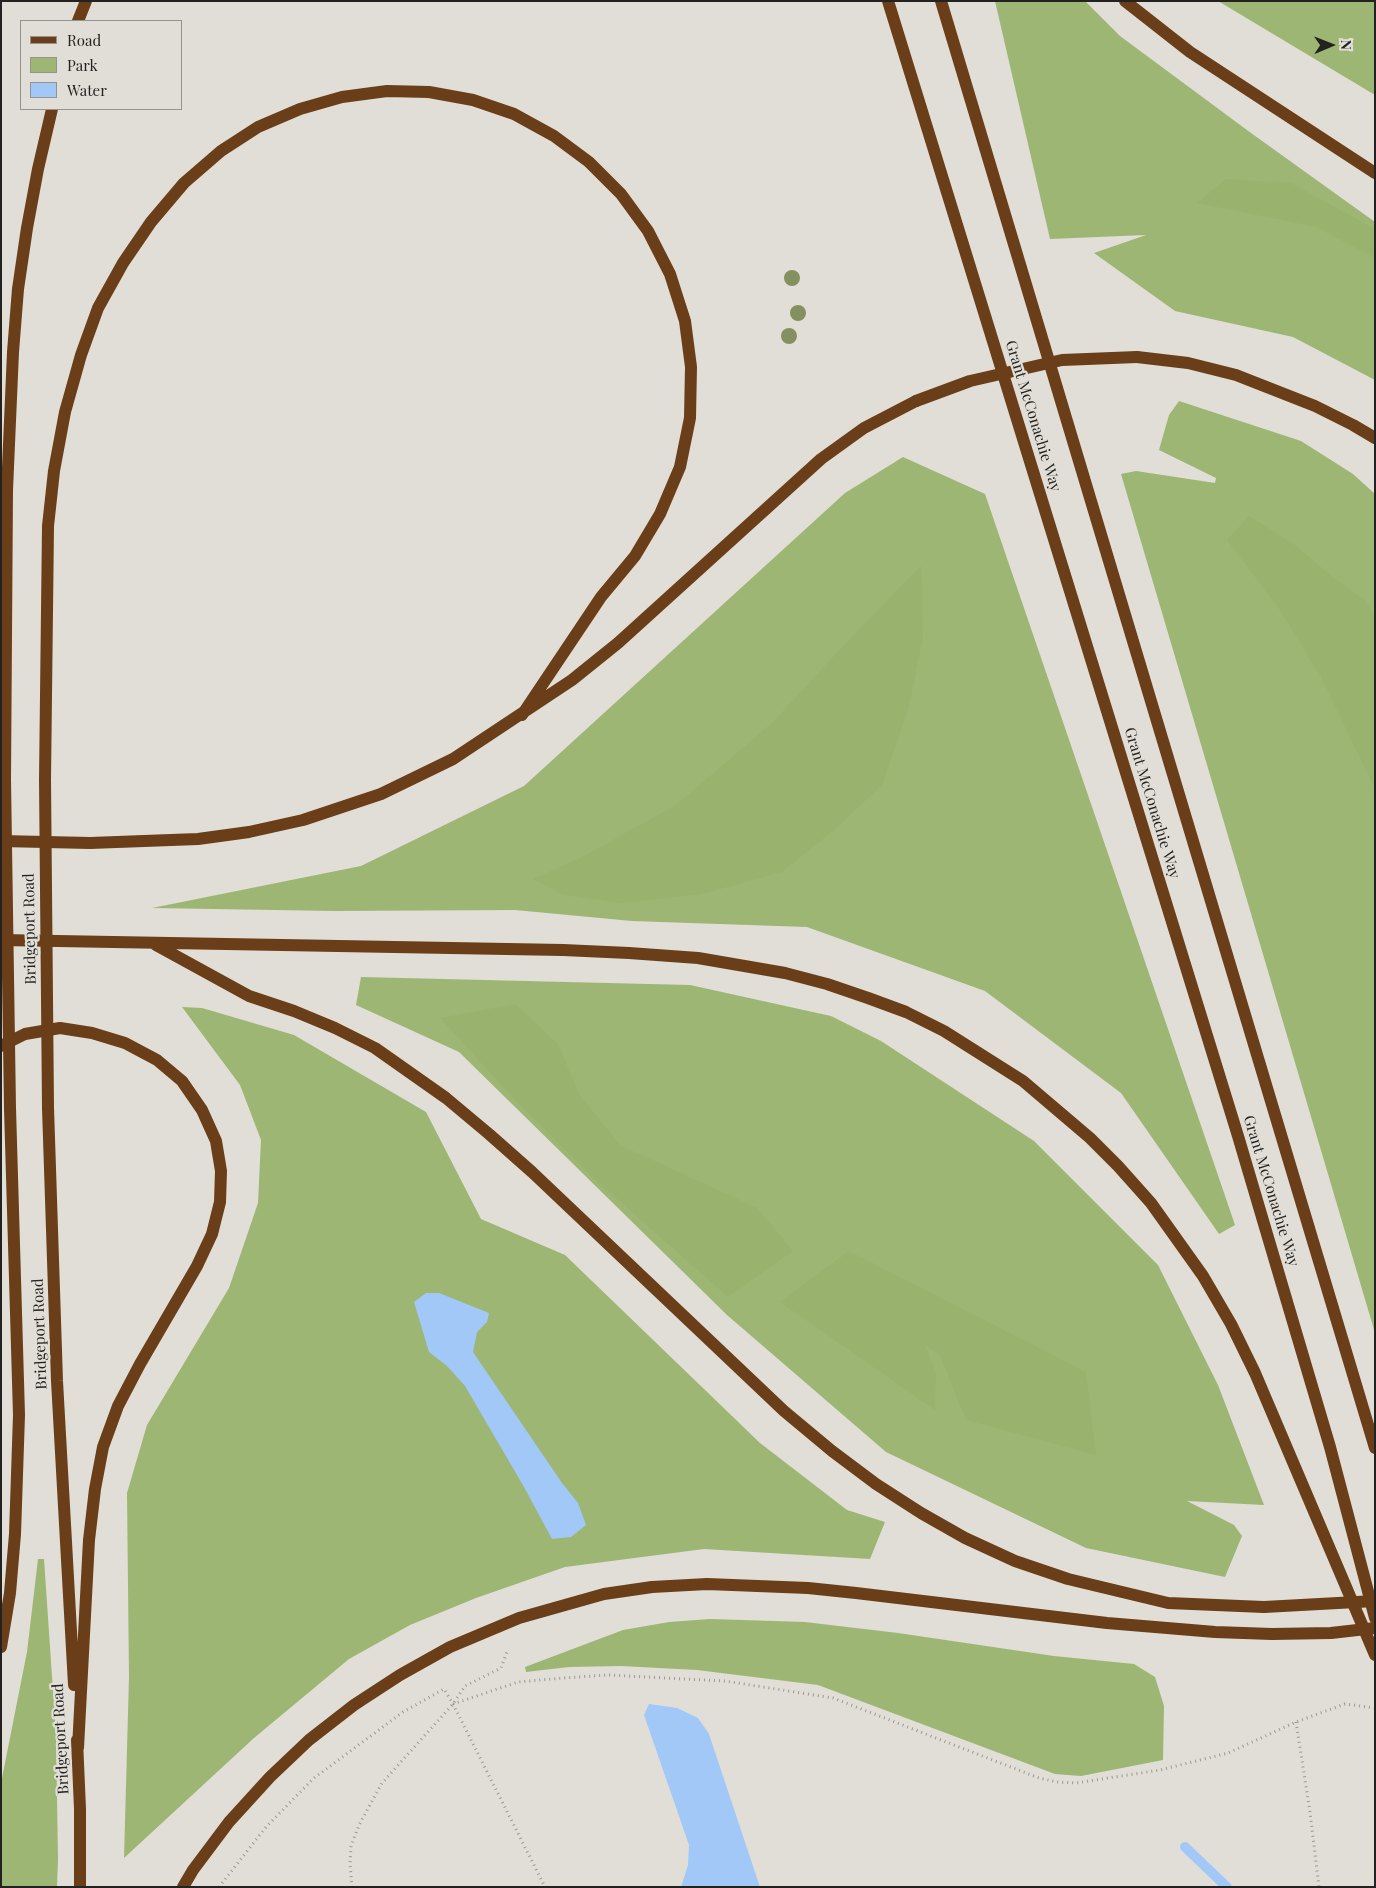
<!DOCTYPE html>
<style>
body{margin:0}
#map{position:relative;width:1376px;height:1888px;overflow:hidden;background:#e0ded6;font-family:"Playfair Display",serif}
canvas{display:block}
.frame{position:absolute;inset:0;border:2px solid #232220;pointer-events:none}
.legend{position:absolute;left:20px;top:20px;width:162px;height:90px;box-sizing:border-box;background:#e0ded6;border:1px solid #94938d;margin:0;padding:6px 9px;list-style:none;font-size:15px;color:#232220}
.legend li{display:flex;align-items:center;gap:10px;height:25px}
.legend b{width:25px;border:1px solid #94938d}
.north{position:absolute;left:1306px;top:20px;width:50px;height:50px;-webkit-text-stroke:4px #e0ded6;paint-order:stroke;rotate:89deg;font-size:14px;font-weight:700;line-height:20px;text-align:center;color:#232220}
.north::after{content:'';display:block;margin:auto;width:18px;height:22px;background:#232220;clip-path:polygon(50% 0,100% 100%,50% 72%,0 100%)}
</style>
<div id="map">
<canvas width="1376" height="1888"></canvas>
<div class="frame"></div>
<ul class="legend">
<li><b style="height:6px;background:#6a3e18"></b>Road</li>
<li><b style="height:14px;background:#9db674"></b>Park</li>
<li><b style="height:14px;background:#a2c8f7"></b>Water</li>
</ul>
<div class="north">N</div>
</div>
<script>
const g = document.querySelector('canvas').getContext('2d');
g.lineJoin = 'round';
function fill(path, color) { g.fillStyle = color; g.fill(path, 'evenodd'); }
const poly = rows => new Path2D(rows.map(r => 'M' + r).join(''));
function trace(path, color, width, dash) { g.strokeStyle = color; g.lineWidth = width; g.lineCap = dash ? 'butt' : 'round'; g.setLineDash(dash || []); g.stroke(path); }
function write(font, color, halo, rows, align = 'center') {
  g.font = font + ' "Playfair Display",serif'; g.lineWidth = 4.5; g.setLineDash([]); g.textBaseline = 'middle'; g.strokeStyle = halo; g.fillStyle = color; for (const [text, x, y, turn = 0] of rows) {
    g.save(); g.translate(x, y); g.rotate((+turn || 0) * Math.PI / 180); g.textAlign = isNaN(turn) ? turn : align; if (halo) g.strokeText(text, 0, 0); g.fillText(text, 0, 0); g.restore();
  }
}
const green = poly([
 [995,1,1085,1,1120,36,1251,133,1375,222,1375,380,1293,337,1175,311,1094,253,1146,235,1050,239],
 [1218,1,1375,1,1375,95],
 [1179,401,1301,441,1353,474,1375,494,1375,1333,1121,474,1136,471,1215,483,1216,478,1159,450,1169,415],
 [903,457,985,494,1235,1225,1219,1234,1121,1093,985,991,807,927,632,921,515,910,335,911,152,908,361,866,524,786,845,493],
 [361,977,690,985,831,1016,881,1041,1034,1141,1158,1265,1218,1385,1264,1505,1187,1501,1234,1525,1242,1536,1225,1577,1086,1548,886,1452,727,1315,459,1052,356,1005],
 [182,1007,202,1008,294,1035,426,1112,481,1219,565,1255,760,1443,847,1510,885,1522,870,1559,704,1549,565,1567,476,1598,410,1625,349,1659,254,1738,124,1858,129,1677,127,1493,147,1425,229,1288,258,1203,261,1140,240,1085],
 [38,1559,44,1559,56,1735,58,1859,57,1887,1,1887,1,1783,27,1652],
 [710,1619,805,1622,898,1633,1054,1656,1134,1664,1155,1677,1164,1706,1163,1760,1081,1776,1055,1774,818,1685,697,1670,621,1666,569,1667,526,1672,525,1667,623,1630,669,1622]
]);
const forest = poly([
 [1226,179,1291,183,1375,229,1375,258,1316,227,1197,203],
 [1249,516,1291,542,1339,582,1366,601,1375,618,1375,789,1321,677,1280,610,1227,540],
 [921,566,923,637,909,707,882,785,833,831,782,872,702,894,622,903,563,895,533,879,582,857,676,805,773,722,846,643],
 [515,1004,558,1044,579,1094,620,1145,757,1208,793,1251,728,1297,600,1184,518,1103,440,1018],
 [849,1251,1086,1372,1096,1455,966,1420,940,1355,925,1345,936,1373,935,1410,780,1302]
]);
const water = poly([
 [426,1293,439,1293,489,1313,487,1322,477,1332,473,1352,562,1483,578,1503,586,1525,571,1537,552,1539,524,1487,465,1386,447,1366,429,1352,414,1302],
 [649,1704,677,1708,698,1718,709,1734,760,1887,681,1887,688,1865,689,1845,644,1715]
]);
const stream = poly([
 [1185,1847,1227,1887]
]);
const path = poly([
 [453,1704,518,1682,563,1678,608,1675,725,1681,833,1698,1039,1778,1057,1782,1076,1783,1160,1770,1228,1753,1296,1722,1345,1704,1375,1708],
 [1296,1722,1310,1812,1319,1887],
 [219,1887,266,1827,314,1778,403,1712,444,1689,453,1704,545,1887],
 [352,1887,350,1864,351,1846,359,1825,382,1783,453,1704,465,1686,501,1668,508,1649]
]);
const primary = poly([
 [888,1,1238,1136,1330,1447,1375,1618],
 [941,1,1375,1448],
 [1125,1,1190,52,1375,173],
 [78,21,86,1],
 [1137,357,1188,363,1236,375,1315,406,1353,425,1375,438],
 [5,779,7,490,13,352,18,289,27,228,38,169,52,109],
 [45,780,48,526,54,471,65,412,81,355,98,308,123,263,151,222,184,183,221,151,258,127,300,109,342,97,387,91,429,92,473,100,514,114,554,136,589,162,621,194,648,231,670,274,685,321,691,367,690,418,680,467,660,514,635,556,601,597,522,715],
 [1,841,90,843,198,839,249,832,303,820,381,794,453,759,572,680,618,643,821,459,864,428,916,401],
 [1,940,563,950,629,953,698,958,785,973,827,984,868,998,906,1012,944,1031,1023,1081,1090,1138,1118,1166,1151,1203,1203,1276,1231,1324,1255,1373,1375,1655],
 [156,945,249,996,294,1011,335,1028,375,1048,446,1098,489,1134,532,1172,784,1411,832,1451,876,1484,921,1513,965,1538,1015,1561,1068,1579,1168,1603,1264,1607],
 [1,1046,25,1034,60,1028,92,1033,125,1043,157,1060,182,1081,202,1110,216,1141,221,1171,220,1202,212,1234,197,1266,140,1364,118,1406,103,1447,95,1489,89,1540,78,1748],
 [48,1108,57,1381,74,1685],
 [1,1647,10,1593,15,1534,19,1415,10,1108],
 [77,1740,80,1809,80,1887],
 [183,1887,193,1870,229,1822,270,1777,309,1740,354,1705,400,1675,450,1647,519,1618,604,1594,652,1587,707,1584,808,1588,856,1593,1107,1623,1215,1632,1272,1634]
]);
const primaryBridge = poly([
 [916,401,970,381,1062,360,1137,357],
 [5,779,10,1108],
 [45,780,48,1108],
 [1264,1607,1375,1601],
 [1272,1634,1331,1633,1375,1628]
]);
const trees = [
 [792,278],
 [798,313],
 [789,336]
];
const streetNames = [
 ["Grant McConachie Way",1033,416,73],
 ["Grant McConachie Way",1152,803,73],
 ["Bridgeport Road",30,929,-91],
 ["Grant McConachie Way",1271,1191,73],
 ["Bridgeport Road",40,1334,-92],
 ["Bridgeport Road",61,1739,-93]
];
fill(green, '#9db674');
fill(forest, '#99b36e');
fill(water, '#a2c8f7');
trace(stream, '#a2c8f7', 10);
trace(path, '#9b9994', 3, [1, 4]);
trace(primary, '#6a3e18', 12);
trace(primaryBridge, '#6a3e18', 12);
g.fillStyle = '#859060';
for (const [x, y] of trees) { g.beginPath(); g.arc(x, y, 8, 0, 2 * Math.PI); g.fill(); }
write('15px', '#232220', '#e0ded6', streetNames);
</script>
